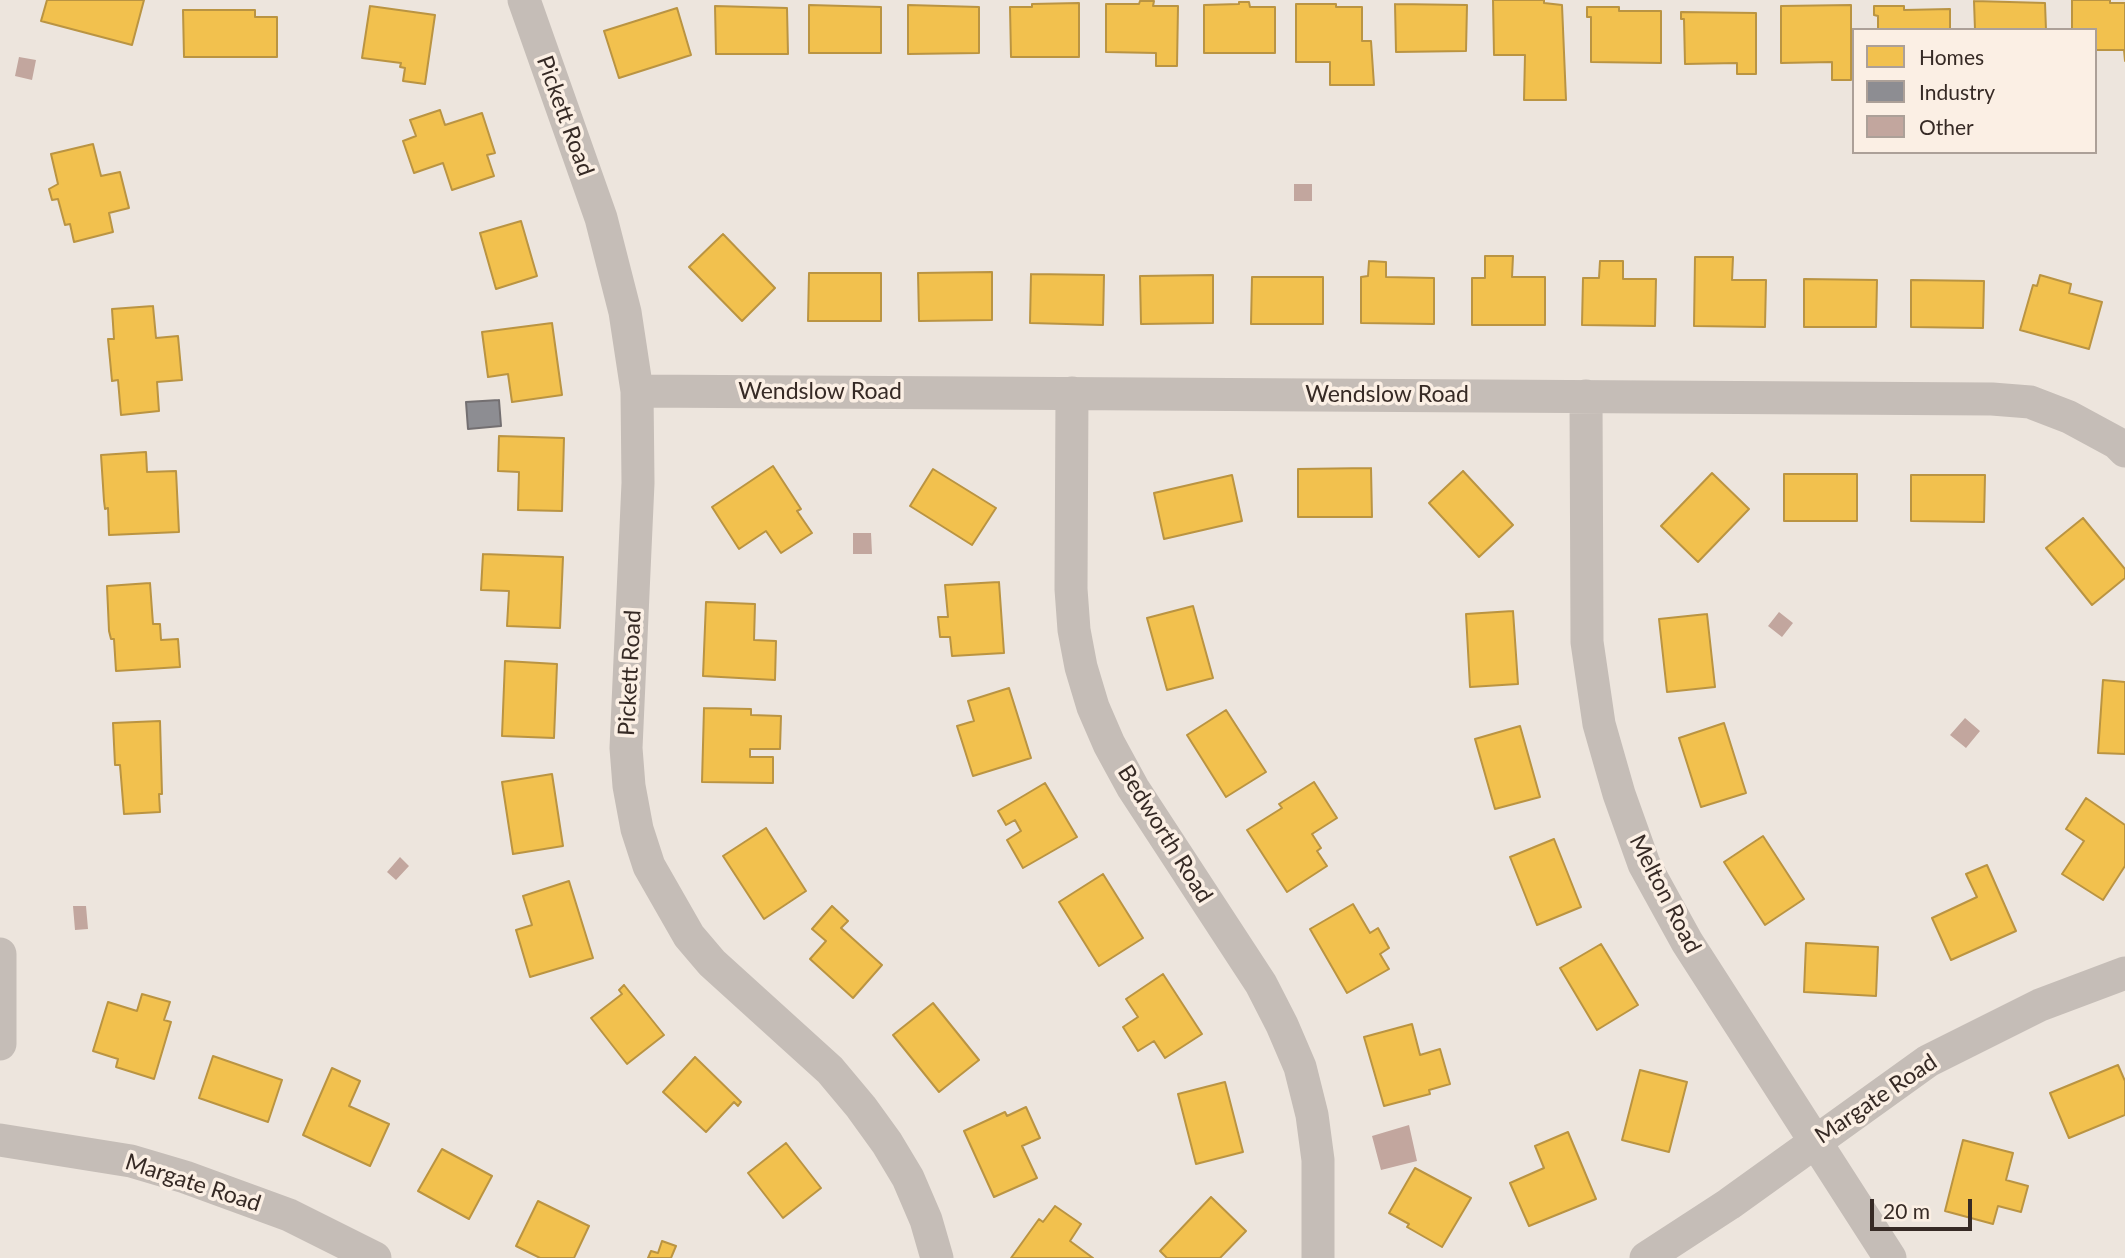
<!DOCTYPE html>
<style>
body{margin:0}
#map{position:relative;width:2125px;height:1258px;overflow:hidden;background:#ede5dd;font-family:Lato,sans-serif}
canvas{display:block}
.legend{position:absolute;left:1852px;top:28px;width:245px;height:126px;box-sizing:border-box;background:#fbefe4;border:2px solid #aca098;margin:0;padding:9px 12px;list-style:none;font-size:21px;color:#362a25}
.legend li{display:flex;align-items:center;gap:14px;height:35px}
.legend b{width:35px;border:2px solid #aca098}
.scale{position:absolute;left:1870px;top:1199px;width:102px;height:32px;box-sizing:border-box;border:4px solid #362a25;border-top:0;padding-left:9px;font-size:21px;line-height:24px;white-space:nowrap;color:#362a25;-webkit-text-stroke:5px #fbefe4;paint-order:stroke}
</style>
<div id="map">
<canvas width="2125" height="1258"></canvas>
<ul class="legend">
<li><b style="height:19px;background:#f2c14e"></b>Homes</li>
<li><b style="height:19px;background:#8d8d92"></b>Industry</li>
<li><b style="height:19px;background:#c2a69e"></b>Other</li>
</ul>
<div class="scale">20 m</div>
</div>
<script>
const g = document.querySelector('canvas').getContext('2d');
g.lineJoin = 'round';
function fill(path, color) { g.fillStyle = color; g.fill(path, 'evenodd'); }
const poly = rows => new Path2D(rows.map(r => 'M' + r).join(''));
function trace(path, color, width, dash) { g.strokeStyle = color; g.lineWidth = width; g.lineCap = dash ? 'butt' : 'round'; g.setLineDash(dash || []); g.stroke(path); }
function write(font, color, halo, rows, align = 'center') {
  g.font = font + ' Lato,sans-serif'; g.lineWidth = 7; g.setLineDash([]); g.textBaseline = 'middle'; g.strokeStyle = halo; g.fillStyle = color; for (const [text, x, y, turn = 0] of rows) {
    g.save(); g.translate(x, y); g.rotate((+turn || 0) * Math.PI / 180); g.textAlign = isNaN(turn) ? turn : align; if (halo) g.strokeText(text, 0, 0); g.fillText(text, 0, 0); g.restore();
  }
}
const homes = poly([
 [47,0,144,0,132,45,41,21,47,0],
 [1493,0,1544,0,1544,3,1562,5,1566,100,1524,100,1525,55,1494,55,1493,0],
 [2072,0,2110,0,2110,3,2125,3,2125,61,2124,50,2095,50,2095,30,2072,30,2072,0],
 [1140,1,1154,1,1153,6,1178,6,1177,66,1156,66,1156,53,1106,52,1106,4,1139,4,1140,1],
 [1974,1,2045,3,2046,30,1975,30,1974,1],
 [1239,2,1249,2,1250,7,1275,7,1275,53,1204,53,1204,5,1239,4,1239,2],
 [1079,3,1079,57,1011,57,1010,7,1032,7,1032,4,1079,3],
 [1296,4,1336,4,1336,7,1362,7,1362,41,1371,41,1374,85,1330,85,1330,62,1296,62,1296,4],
 [1395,4,1467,5,1466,51,1396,52,1395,4],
 [809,5,881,7,881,53,809,53,809,5],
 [908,5,979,7,979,53,908,54,908,5],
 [1851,5,1851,80,1832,80,1832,62,1781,63,1781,6,1851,5],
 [370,6,435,15,425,84,403,81,405,68,400,67,401,63,362,58,370,6],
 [715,6,787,8,788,54,716,54,715,6],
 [1874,6,1904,6,1904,10,1950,9,1950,30,1878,30,1878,16,1874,15,1874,6],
 [1587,7,1619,7,1619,11,1661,11,1661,63,1591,62,1591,17,1587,17,1587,7],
 [677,8,691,55,619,78,604,31,677,8],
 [183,10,255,10,255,17,277,17,277,57,184,57,183,10],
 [1681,12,1756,13,1756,74,1737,74,1737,63,1685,64,1684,19,1681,19,1681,12],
 [440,110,445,125,482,113,495,153,487,155,494,176,452,190,443,163,414,173,403,141,416,136,410,120,440,110],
 [93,144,101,176,120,172,129,208,109,213,113,232,74,242,70,224,65,225,58,199,52,200,49,189,58,184,51,154,93,144],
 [521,221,537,276,496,289,480,233,521,221],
 [723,234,775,288,742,321,689,267,723,234],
 [1485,256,1513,256,1512,277,1545,277,1545,325,1472,325,1472,278,1485,278,1485,256],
 [1695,257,1733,257,1732,280,1766,280,1765,327,1694,326,1695,257],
 [1369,261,1386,262,1386,277,1434,278,1434,324,1361,323,1361,277,1368,276,1369,261],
 [1600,261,1623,261,1623,279,1656,279,1655,326,1582,325,1583,278,1599,278,1600,261],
 [992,272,992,320,919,321,918,273,992,272],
 [809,273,881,273,881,321,808,321,809,273],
 [1031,274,1104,275,1103,325,1030,323,1031,274],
 [1213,275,1213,323,1141,324,1140,276,1213,275],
 [2040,275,2071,284,2069,293,2102,302,2089,349,2020,330,2033,285,2037,286,2040,275],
 [1252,277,1323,277,1323,324,1251,324,1252,277],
 [1804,279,1877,280,1876,327,1804,327,1804,279],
 [1911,280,1984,281,1983,328,1911,327,1911,280],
 [153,306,156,338,178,336,182,380,157,382,159,411,121,415,118,380,112,381,108,339,114,339,112,309,153,306],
 [552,323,562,395,512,402,508,374,488,377,482,332,552,323],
 [499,436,564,438,562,511,518,510,519,472,498,471,499,436],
 [146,452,147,472,176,471,179,532,109,535,108,508,105,509,104,501,101,455,146,452],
 [773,466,801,509,797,511,812,533,781,553,766,531,739,549,712,507,773,466],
 [1371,468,1372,517,1298,517,1298,469,1371,468],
 [933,469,996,508,972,545,910,506,933,469],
 [1463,471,1513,525,1479,557,1429,503,1463,471],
 [1712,473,1749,509,1698,562,1661,526,1712,473],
 [1784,474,1857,474,1857,521,1784,521,1784,474],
 [1232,475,1242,521,1164,539,1154,493,1232,475],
 [1911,475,1985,475,1984,522,1911,521,1911,475],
 [2083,518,2125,569,2125,578,2092,605,2046,548,2083,518],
 [483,554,563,557,560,628,507,626,509,591,481,590,483,554],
 [999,582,1004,653,952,656,950,637,940,637,938,617,948,617,945,585,999,582],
 [150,583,153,624,160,624,161,640,178,639,180,667,116,671,114,639,111,639,109,631,107,586,150,583],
 [706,602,755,604,754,640,776,641,775,680,703,676,706,602],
 [1193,606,1213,678,1167,690,1147,618,1193,606],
 [1513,611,1518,684,1470,687,1466,614,1513,611],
 [1707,614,1715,687,1667,692,1659,619,1707,614],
 [505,661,557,664,554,738,502,736,505,661],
 [2103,680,2125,682,2125,754,2098,753,2103,680],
 [1009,688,1031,758,973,776,957,726,974,721,968,701,1009,688],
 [704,708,751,709,751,715,781,716,780,749,750,749,750,757,773,757,773,783,702,782,704,708],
 [1226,710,1266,772,1226,797,1187,735,1226,710],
 [160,721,162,794,159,794,160,812,124,814,120,765,115,765,113,723,160,721],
 [1724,723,1746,793,1701,807,1679,738,1724,723],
 [1520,726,1540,797,1495,809,1475,739,1520,726],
 [552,774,563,846,513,854,502,782,552,774],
 [1314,782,1337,818,1312,834,1321,848,1317,851,1327,866,1287,892,1247,830,1282,808,1279,804,1314,782],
 [1045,783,1077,837,1023,868,1007,840,1021,831,1015,820,1006,825,998,811,1045,783],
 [2086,798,2125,825,2125,866,2103,900,2062,874,2084,841,2066,829,2086,798],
 [766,828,806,891,764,919,723,856,766,828],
 [1763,836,1804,899,1765,925,1724,862,1763,836],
 [1554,839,1581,907,1537,925,1510,857,1554,839],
 [1987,865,2016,931,1951,960,1932,918,1977,897,1966,874,1987,865],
 [1103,874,1143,938,1099,966,1059,902,1103,874],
 [569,881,593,958,530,977,516,930,532,925,523,896,569,881],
 [1353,904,1370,933,1378,928,1389,948,1380,954,1389,969,1347,993,1310,929,1353,904],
 [832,906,848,921,841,928,882,965,853,998,810,959,826,941,812,929,832,906],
 [1806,943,1878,947,1876,996,1804,992,1806,943],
 [1601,944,1638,1005,1597,1030,1560,968,1601,944],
 [1163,974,1202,1034,1165,1058,1154,1041,1138,1051,1123,1027,1138,1017,1126,999,1163,974],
 [624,985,664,1035,627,1064,591,1018,622,994,619,990,624,985],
 [142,994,170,1002,164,1020,171,1022,154,1079,116,1067,118,1059,93,1051,108,1002,137,1011,142,994],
 [933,1003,979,1060,939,1092,893,1035,933,1003],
 [1412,1024,1420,1055,1440,1049,1450,1084,1429,1090,1430,1094,1384,1106,1364,1037,1412,1024],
 [213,1056,282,1080,268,1122,199,1098,213,1056],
 [695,1057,741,1102,738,1106,734,1102,706,1132,663,1092,695,1057],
 [2118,1065,2125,1081,2125,1115,2069,1138,2050,1093,2118,1065],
 [332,1068,360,1081,349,1106,389,1124,370,1166,303,1135,332,1068],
 [1640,1070,1687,1082,1669,1152,1622,1140,1640,1070],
 [1225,1082,1243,1152,1196,1164,1178,1094,1225,1082],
 [1026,1107,1040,1138,1022,1146,1037,1178,994,1197,964,1131,1005,1112,1007,1116,1026,1107],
 [1568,1132,1596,1199,1529,1226,1510,1183,1544,1168,1535,1146,1568,1132],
 [1963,1140,2013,1153,2006,1180,2028,1186,2021,1212,1998,1206,1993,1224,1945,1211,1963,1140],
 [786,1143,821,1188,783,1218,748,1173,786,1143],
 [442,1149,492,1176,469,1219,418,1191,442,1149],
 [1415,1168,1471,1198,1442,1247,1407,1227,1409,1224,1389,1213,1415,1168],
 [1211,1197,1246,1231,1220,1258,1167,1258,1160,1251,1211,1197],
 [538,1201,589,1226,574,1258,540,1258,516,1246,538,1201],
 [1055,1206,1081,1224,1070,1241,1093,1258,1011,1258,1039,1219,1043,1222,1055,1206],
 [662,1241,676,1246,671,1258,648,1258,651,1251,658,1253,662,1241]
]);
const industry = poly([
 [499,400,501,426,468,429,466,402,499,400]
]);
const building = poly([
 [19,57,36,60,32,80,15,76],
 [1294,184,1312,184,1312,201,1294,201],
 [853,533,871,533,872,554,853,554],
 [1779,612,1793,623,1782,637,1768,626],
 [1965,718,1980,731,1966,748,1950,735],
 [400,857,409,866,396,880,387,872],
 [73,906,86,906,88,929,75,930],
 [1409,1125,1417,1161,1381,1170,1372,1136]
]);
const minor = poly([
 [524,0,601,218,625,312,637,391,638,483,626,748,629,786,637,829,649,866,689,936,712,963,830,1070,861,1107,887,1143,908,1178,926,1220,937,1258],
 [637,391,1992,399,2030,402,2069,417,2117,443,2125,451],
 [1072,393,1071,589,1074,630,1081,667,1093,707,1109,744,1133,788,1261,984,1282,1025,1300,1067,1312,1115,1318,1160,1318,1258],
 [1586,396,1587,642,1599,724,1619,794,1644,864,1687,942,1890,1258],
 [0,954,0,1044],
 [0,1140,131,1161,185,1177,289,1215,375,1258],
 [1646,1258,1729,1204,1928,1061,2040,1005,2125,973]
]);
const streetNames = [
 ["Pickett Road",565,116,70],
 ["Wendslow Road",820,392],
 ["Wendslow Road",1387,395],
 ["Pickett Road",630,673,-87],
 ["Bedworth Road",1165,834,58],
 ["Melton Road",1665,894,63],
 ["Margate Road",1876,1099,-34],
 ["Margate Road",193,1183,18]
];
fill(homes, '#f2c14e');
trace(homes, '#ba9442', 2);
fill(industry, '#8d8d92');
trace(industry, '#736f71', 2);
fill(building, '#c2a69e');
trace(minor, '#c5bdb7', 33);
write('23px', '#362a25', '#fbefe4', streetNames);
</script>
